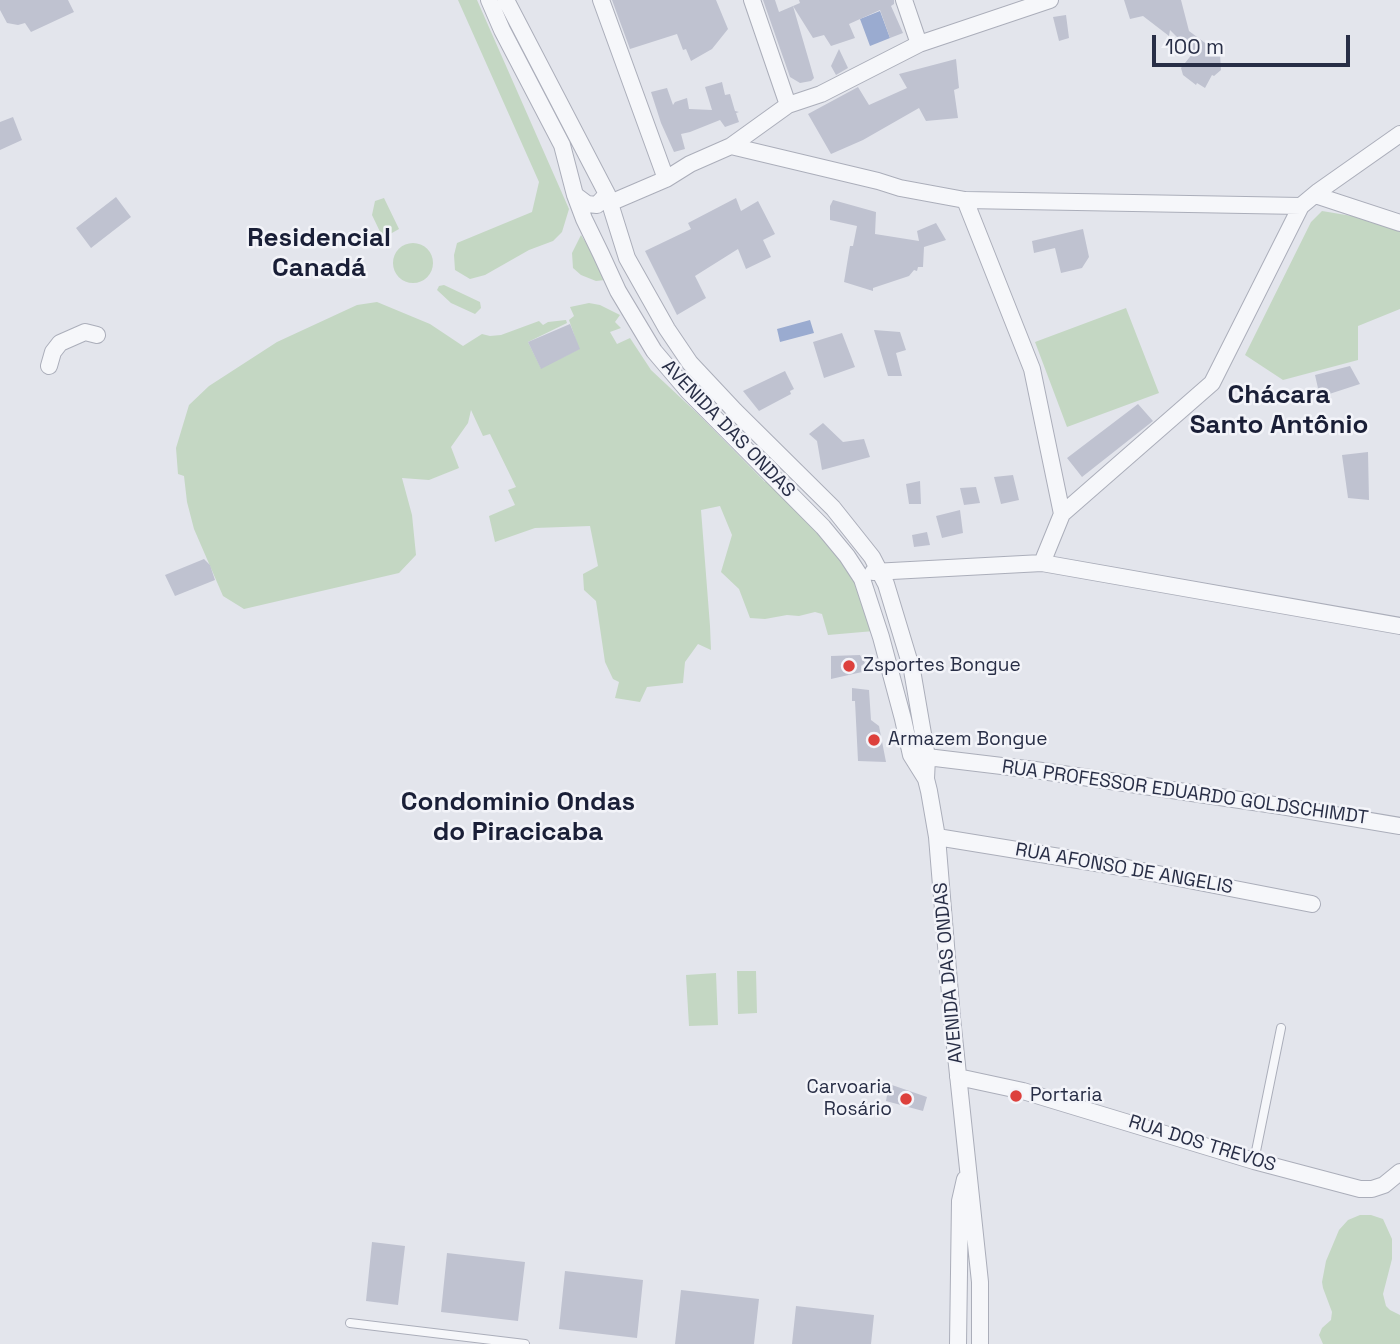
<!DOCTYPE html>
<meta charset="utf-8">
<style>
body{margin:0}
#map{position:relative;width:1400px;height:1344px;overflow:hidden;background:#e3e5ec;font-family:"Space Grotesk",sans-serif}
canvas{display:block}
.scale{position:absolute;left:1152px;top:35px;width:198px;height:32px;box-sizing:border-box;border:4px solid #282e46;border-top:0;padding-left:9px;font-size:21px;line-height:24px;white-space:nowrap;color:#282e46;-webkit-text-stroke:5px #f3f4f9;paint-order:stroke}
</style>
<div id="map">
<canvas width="1400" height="1344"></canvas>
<div class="scale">100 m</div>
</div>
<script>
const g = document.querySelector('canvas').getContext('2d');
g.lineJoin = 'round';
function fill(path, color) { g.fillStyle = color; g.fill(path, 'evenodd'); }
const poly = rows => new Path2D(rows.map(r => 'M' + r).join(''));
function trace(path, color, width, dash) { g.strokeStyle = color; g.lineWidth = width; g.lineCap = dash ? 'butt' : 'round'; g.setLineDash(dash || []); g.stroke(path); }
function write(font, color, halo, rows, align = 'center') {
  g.font = font + ' "Space Grotesk",sans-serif'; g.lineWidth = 5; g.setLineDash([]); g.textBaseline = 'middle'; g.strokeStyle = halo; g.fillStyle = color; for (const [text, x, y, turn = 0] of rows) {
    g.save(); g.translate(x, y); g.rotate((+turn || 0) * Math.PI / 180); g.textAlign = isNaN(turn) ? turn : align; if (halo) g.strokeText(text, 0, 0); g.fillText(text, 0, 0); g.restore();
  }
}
const green = poly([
 [458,0,477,0,569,209,562,232,553,241,529,250,485,275,470,279,455,270,454,255,457,243,532,212,539,182],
 [384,198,399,229,383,238,372,215,375,201],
 [1322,211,1400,224,1400,309,1358,326,1358,360,1283,380,1245,355,1311,222],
 [581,235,592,252,605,280,596,281,581,275,573,268,572,253],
 '393 263a20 20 0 1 1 40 0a20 20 0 1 1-40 0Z',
 [444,285,480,302,481,308,475,314,451,303,437,290,439,286],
 [377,302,430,324,463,346,482,334,490,336,501,335,539,321,543,325,548,322,566,320,567,323,528,342,541,368,579,349,569,320,574,316,570,307,589,303,600,305,620,315,615,322,621,328,610,332,617,344,630,338,651,370,698,414,765,482,772,480,818,530,856,581,874,631,828,635,822,614,815,612,799,616,787,615,765,619,750,618,739,589,721,572,732,535,720,506,701,510,710,626,711,650,698,644,685,662,683,683,647,687,640,702,615,698,619,682,613,679,605,662,596,601,584,590,583,574,598,566,590,526,535,528,495,542,489,516,515,505,508,490,516,487,490,434,483,436,471,410,468,423,451,447,459,468,429,480,402,478,412,515,416,555,399,573,244,609,223,596,194,529,187,502,184,476,178,474,176,448,189,405,209,386,277,342,357,305],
 [1126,308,1159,393,1067,427,1035,342],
 [737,971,756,971,757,1013,738,1014],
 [716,973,718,1025,689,1026,686,975],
 [1360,1215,1371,1215,1383,1219,1392,1239,1392,1259,1383,1294,1386,1306,1390,1310,1400,1315,1400,1344,1323,1344,1319,1335,1322,1328,1331,1320,1332,1312,1323,1288,1322,1282,1326,1261,1339,1230,1348,1220]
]);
const water = poly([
 [880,11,890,38,870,46,860,19],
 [810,320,814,333,780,342,777,329]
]);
const building = poly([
 [0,0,68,0,74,12,31,32,25,23,18,25,7,23,0,10],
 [612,0,716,0,728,29,712,49,691,61,686,49,683,50,677,34,630,49],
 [763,0,775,0,779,12,793,6,814,78,811,81,800,83,790,77],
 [799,0,894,0,894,4,891,6,903,33,890,38,880,10,849,24,855,38,831,46,824,35,813,38,793,6,800,3],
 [1124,0,1181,0,1189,31,1220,54,1221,70,1214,76,1212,75,1205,88,1197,83,1196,85,1183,75,1181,68,1193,53,1170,30,1169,36,1143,16,1130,19],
 [1066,15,1069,38,1059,41,1053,17],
 [839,49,848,68,836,75,831,66],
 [956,59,959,88,954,90,958,118,926,121,919,108,863,140,831,154,808,114,858,87,869,105,907,88,899,74],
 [722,82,725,95,730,94,735,111,739,112,736,113,739,122,725,127,720,120,690,132,681,134,685,149,674,152,661,123,651,92,667,88,673,105,675,102,687,98,689,109,712,110,705,87],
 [13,117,22,140,0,150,0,122],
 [116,197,131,217,91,248,76,228],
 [736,198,741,211,758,201,775,234,763,240,771,257,746,269,738,249,695,276,706,298,677,315,645,251,691,229,688,223],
 [833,200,876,212,875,234,919,241,917,231,936,223,946,240,924,247,923,267,918,267,917,271,914,270,909,276,873,288,873,291,844,282,850,246,853,246,857,226,830,220,830,206],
 [1083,229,1089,257,1082,268,1061,273,1055,248,1034,253,1032,241],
 [570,324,580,349,541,369,528,342],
 [874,330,900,332,906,350,896,353,902,376,888,376],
 [842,333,855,367,824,378,813,342],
 [1350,366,1360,384,1320,397,1315,375],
 [785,371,794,389,790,391,791,394,759,411,743,391],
 [1138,404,1153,421,1082,477,1067,458],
 [823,423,843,442,864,439,870,457,822,470,817,441,809,434],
 [1368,452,1369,500,1348,498,1342,455],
 [1013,475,1019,500,1001,504,994,477],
 [920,481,921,504,909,504,906,484],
 [976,487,980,503,964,505,960,488],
 [960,510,963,533,942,538,936,516],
 [927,532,930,545,914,547,912,535],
 [204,559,210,565,215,580,175,596,165,575],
 [860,655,865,663,861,666,862,672,831,679,831,656],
 [852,688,869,690,871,720,879,726,886,762,858,761,855,701,852,701],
 [889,1084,927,1097,923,1111,886,1101],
 [372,1242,405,1246,398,1305,366,1301],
 [447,1253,525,1262,518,1321,441,1312],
 [565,1271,643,1280,637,1338,559,1329],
 [681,1290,759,1299,754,1344,675,1344],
 [796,1306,874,1315,871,1344,792,1344]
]);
const service = poly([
 [1254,1161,1281,1028],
 [350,1323,525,1344]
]);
const minor = poly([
 [489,0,502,30,562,145,575,195,584,219,601,254,618,291,654,351,688,391,823,527,847,556,862,579,881,637,903,719,911,755,926,779,929,791,937,837,952,1018,980,1282,980,1344],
 [506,0,607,194,627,258,667,329,690,363,735,411,833,508,872,557,886,584,912,670,927,757,926,779],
 [601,0,666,179],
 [752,0,788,105],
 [904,0,919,44],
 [731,146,878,181,900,188,965,200,1301,206,1319,191,1400,134],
 [575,195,587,204,597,205,607,194],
 [1315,195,1400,223],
 [965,200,1032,369,1062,514],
 [610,203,666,179,690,164,731,146,788,105,821,94,919,44,1050,0],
 [49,366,53,352,60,343,85,332,97,335],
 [1042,563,1062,514,1212,383,1301,206],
 [873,572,1042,563,1400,626],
 [927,757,1035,770,1281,806,1400,826],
 [937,837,1127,868,1312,904],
 [958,1077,1023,1091,1254,1161,1360,1189,1372,1189,1384,1185,1400,1172],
 [958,1344,960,1201,965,1179]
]);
const markers = [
 [849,666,7,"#dd403c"],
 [874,740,7,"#dd403c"],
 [1016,1096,7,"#dd403c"],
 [906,1099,7,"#dd403c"]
];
const streetNames = [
 ["AVENIDA DAS ONDAS",728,429,46],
 ["RUA PROFESSOR EDUARDO GOLDSCHIMDT",1185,793,8],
 ["RUA AFONSO DE ANGELIS",1124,869,10],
 ["AVENIDA DAS ONDAS",949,973,-95],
 ["RUA DOS TREVOS",1202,1144,17]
];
const poiNames = [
 ["Zsportes Bongue",863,666],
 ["Armazem Bongue",888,740],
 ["Carvoaria",892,1088,"right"],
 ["Rosário",892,1110,"right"],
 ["Portaria",1030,1096]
];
const districtNames = [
 ["Residencial",319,239],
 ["Canadá",319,269],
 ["Chácara",1279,396],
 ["Santo Antônio",1279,426],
 ["Condominio Ondas",518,803],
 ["do Piracicaba",518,833]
];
fill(green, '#c4d7c3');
fill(water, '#9aabd0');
fill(building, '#bfc2d0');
trace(service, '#abaeba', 10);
trace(minor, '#abaeba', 18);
trace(service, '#f6f7fa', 8);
trace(minor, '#f6f7fa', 16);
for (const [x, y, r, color] of markers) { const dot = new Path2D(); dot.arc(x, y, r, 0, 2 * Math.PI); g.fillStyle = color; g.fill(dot); trace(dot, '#f3f4f9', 2.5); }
write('19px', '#282e46', '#f3f4f9', streetNames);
write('19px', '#282e46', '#f3f4f9', poiNames, 'left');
write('bold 26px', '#1a1f37', '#f3f4f9', districtNames);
</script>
